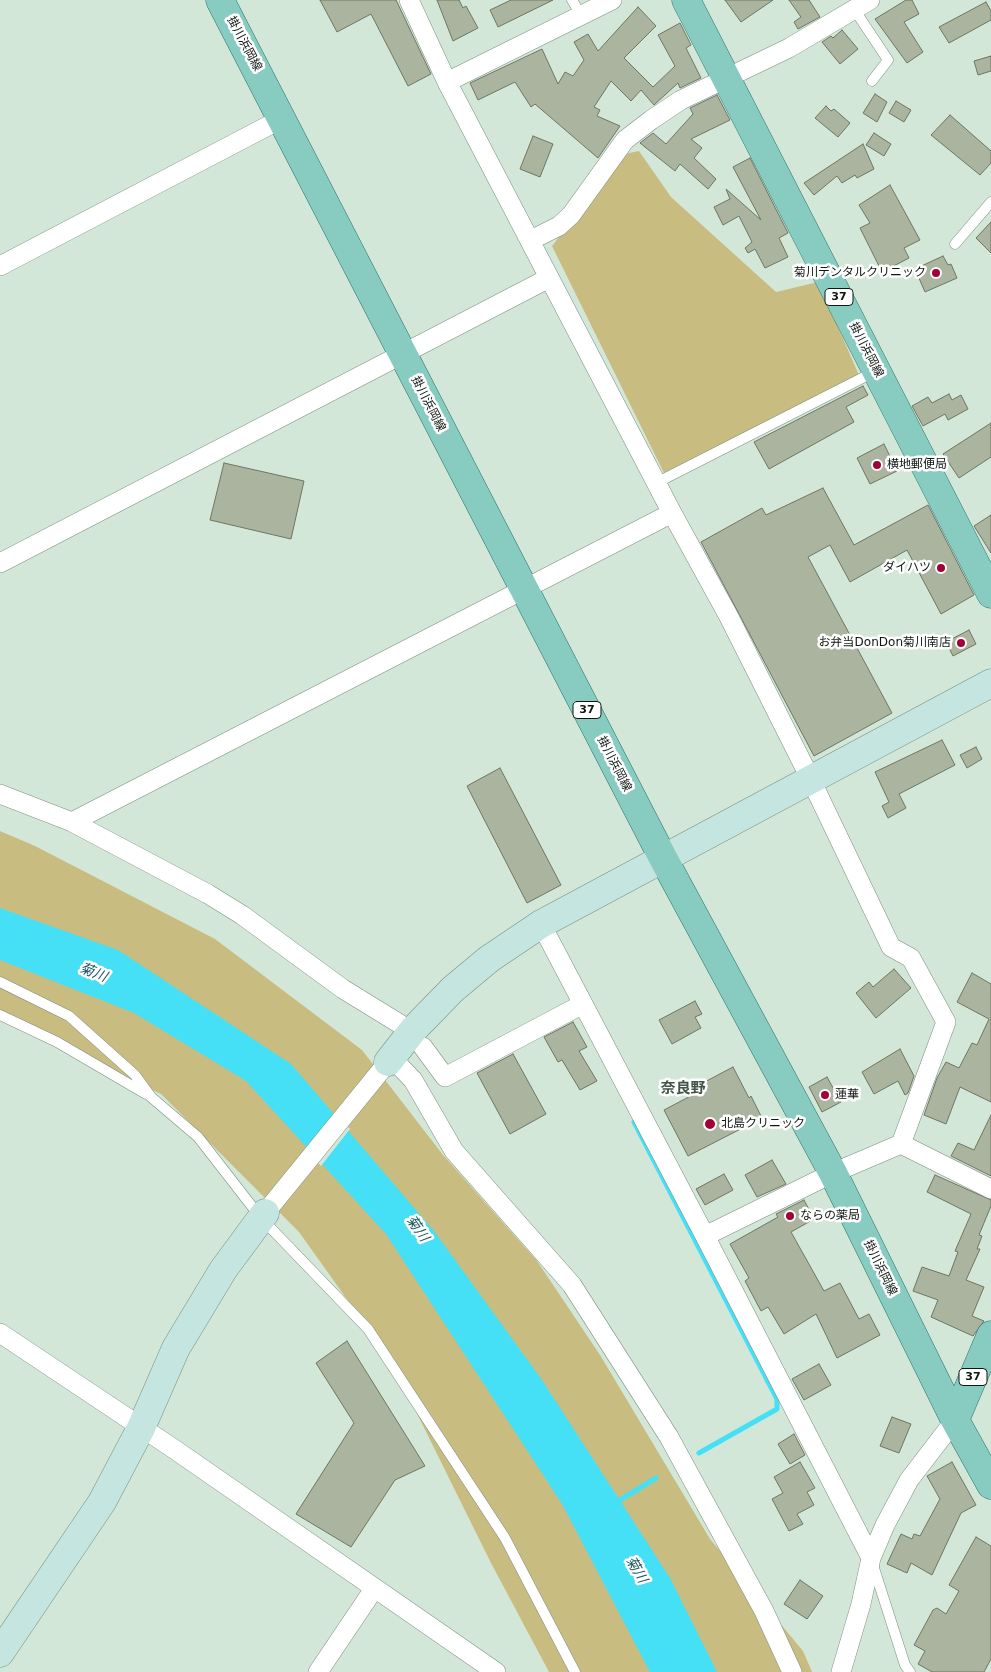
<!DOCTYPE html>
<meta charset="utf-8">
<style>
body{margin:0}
canvas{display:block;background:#d2e7d7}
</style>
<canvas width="991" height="1672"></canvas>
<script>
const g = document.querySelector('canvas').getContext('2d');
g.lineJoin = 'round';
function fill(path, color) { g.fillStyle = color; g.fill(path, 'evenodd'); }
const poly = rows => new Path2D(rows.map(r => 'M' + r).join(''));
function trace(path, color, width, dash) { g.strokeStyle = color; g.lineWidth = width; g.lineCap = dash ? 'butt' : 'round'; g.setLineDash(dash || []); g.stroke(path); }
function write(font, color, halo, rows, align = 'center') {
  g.font = font + ' "DejaVu Sans","Noto Sans JP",sans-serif'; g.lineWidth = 5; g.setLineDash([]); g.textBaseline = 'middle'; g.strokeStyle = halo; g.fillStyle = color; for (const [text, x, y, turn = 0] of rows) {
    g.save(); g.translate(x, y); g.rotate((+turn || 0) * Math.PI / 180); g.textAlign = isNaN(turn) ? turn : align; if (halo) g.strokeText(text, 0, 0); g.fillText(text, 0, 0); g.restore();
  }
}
const green = poly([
 [639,151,671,197,776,292,818,282,859,375,664,473,552,246,624,154],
 [0,831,35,846,215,939,362,1050,443,1155,537,1261,600,1355,710,1539,803,1651,812,1672,549,1672,491,1563,391,1361,299,1232,161,1094,0,1021]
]);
const water = poly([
 [0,908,118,950,291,1064,434,1231,542,1380,670,1578,717,1672,650,1672,562,1504,386,1234,246,1081,134,1013,0,960]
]);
const pier = poly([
 [335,1112,350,1129,321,1166,305,1149]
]);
const stream = poly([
 [634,1122,777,1399,777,1409,699,1453],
 [615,1503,656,1478]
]);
const building = poly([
 [320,0,396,0,431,74,408,86,371,14,337,32,320,0],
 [437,0,459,0,463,8,466,6,478,28,453,41,437,0],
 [511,0,553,0,498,27,490,10,511,0],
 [725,0,773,0,741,22,725,0],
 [789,0,809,0,820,17,798,29,794,22,801,17,789,0],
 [906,0,912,0,919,14,904,22,923,52,907,63,875,19,906,0],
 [986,2,991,11,991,20,949,43,939,27,986,2],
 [638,7,656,26,624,58,653,87,675,66,658,35,680,23,691,45,686,48,701,78,680,88,678,83,654,105,641,90,631,101,611,81,594,107,600,110,597,116,620,126,598,158,535,104,531,107,515,82,478,100,470,83,542,49,558,84,565,72,573,76,584,60,574,42,588,34,598,51,638,7],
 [842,30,858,49,840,64,822,42,831,36,833,38,842,30],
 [991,56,991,71,978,75,974,61,991,56],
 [875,94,887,102,877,122,863,113,875,94],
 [717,95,730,120,691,139,702,148,694,158,716,179,708,189,680,164,675,171,640,143,653,133,666,144,693,114,690,108,717,95],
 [896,101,911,110,904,122,889,113,896,101],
 [826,106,831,111,834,109,850,123,838,137,815,118,826,106],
 [950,115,991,151,991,163,980,175,931,135,950,115],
 [874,133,891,144,884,156,866,145,874,133],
 [533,136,553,144,540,177,520,169,533,136],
 [863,144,874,169,857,178,855,175,842,183,837,176,814,195,804,183,863,144],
 [750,158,788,233,779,238,788,257,765,268,755,249,748,253,745,248,752,242,739,216,723,225,714,207,730,199,726,189,761,220,733,167,750,158],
 [890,185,920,240,904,248,909,258,882,272,860,228,870,223,859,205,890,185],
 [991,222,991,253,976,238,991,222],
 [943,256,948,265,951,264,957,278,925,292,915,269,943,256],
 [863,386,868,395,846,407,854,422,769,469,754,442,863,386],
 [949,394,952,400,961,395,968,409,948,420,945,414,923,426,912,406,928,397,932,403,949,394],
 [991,423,991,457,959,478,943,454,991,423],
 [884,444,897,471,870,484,857,458,884,444],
 [224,463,304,481,291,539,210,520,224,463],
 [823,488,854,545,928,505,974,595,941,614,907,550,850,582,830,545,808,557,892,713,814,756,701,542,762,508,766,515,823,488],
 [991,515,991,553,974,526,991,515],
 [969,630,976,644,953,656,946,642,969,630],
 [942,740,955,765,899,794,906,808,888,818,882,806,889,802,875,772,942,740],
 [976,747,982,759,967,768,960,755,976,747],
 [500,768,561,885,527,903,467,786,500,768],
 [894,969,911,988,876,1018,856,993,869,982,873,987,894,969],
 [972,973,991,984,991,1102,960,1087,946,1124,924,1115,937,1078,946,1062,959,1068,972,1043,977,1045,989,1019,957,1002,972,973],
 [695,1001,702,1014,695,1017,701,1028,672,1044,659,1020,695,1001],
 [573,1022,587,1047,579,1051,597,1081,580,1090,562,1060,558,1062,544,1037,573,1022],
 [900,1049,914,1076,908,1093,905,1095,898,1081,874,1094,862,1072,900,1049],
 [513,1054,546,1114,510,1134,477,1073,513,1054],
 [733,1067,749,1098,751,1096,762,1118,688,1156,664,1110,702,1090,699,1085,733,1067],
 [827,1077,841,1102,822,1112,809,1087,827,1077],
 [991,1115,991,1176,951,1156,958,1143,974,1150,991,1115],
 [772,1160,786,1184,757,1197,745,1175,772,1160],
 [724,1174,733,1190,705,1205,696,1189,724,1174],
 [935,1175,991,1200,991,1206,979,1235,982,1236,977,1249,980,1249,966,1280,984,1287,972,1316,984,1321,973,1336,931,1317,938,1300,913,1291,922,1267,949,1276,958,1252,955,1251,971,1214,927,1192,935,1175],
 [804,1200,814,1219,791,1232,824,1291,840,1283,859,1319,869,1314,880,1335,837,1358,816,1314,784,1334,768,1307,761,1311,745,1281,749,1278,730,1244,778,1217,776,1214,804,1200],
 [347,1341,425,1466,395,1480,351,1547,296,1514,354,1423,316,1363,347,1341],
 [819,1364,831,1385,804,1400,792,1379,819,1364],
 [892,1417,911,1424,899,1453,880,1446,892,1417],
 [794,1434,805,1455,790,1464,778,1444,794,1434],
 [800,1462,815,1488,807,1492,814,1505,797,1514,803,1524,789,1531,772,1499,783,1493,774,1477,800,1462],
 [952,1462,976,1505,961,1513,932,1575,911,1563,907,1573,887,1564,901,1534,912,1539,914,1534,920,1536,940,1499,927,1476,952,1462],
 [976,1537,991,1546,991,1659,984,1672,932,1672,918,1664,925,1651,914,1645,933,1610,937,1608,946,1614,959,1591,949,1585,976,1537],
 [800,1580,823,1596,807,1619,784,1604,800,1580]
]);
const lane = poly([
 [572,0,581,15],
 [854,9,888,60,872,81],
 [955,244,991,202],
 [656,483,876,371],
 [0,982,69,1016,135,1075,151,1097,198,1137,261,1218,368,1329,505,1538,575,1672],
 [0,1015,57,1042,146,1094],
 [873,1565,905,1665,910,1672]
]);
const street = poly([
 [409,0,447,82,672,513,729,617,811,780,891,947,911,958,946,1022,901,1144],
 [447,82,612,0],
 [531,240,559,226,571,215,625,140,651,120,681,100,789,48,870,0],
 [0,266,283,118],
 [0,563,549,278],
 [0,794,72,822,208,894,242,915,343,989,400,1024],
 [72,822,672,513],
 [541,924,705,1236,871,1558],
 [423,1047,445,1077,583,1004],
 [391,1057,413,1080,454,1151,572,1285,669,1437,764,1611,792,1672],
 [265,1213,388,1062],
 [705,1236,833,1173,901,1144,991,1189],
 [0,1333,174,1449,496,1672],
 [318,1672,374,1589],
 [841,1672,861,1604,871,1558,885,1525,909,1480,955,1420]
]);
const secondary = poly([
 [388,1062,413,1030,453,989,489,959,541,924,991,683],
 [0,1653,102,1502,141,1428,176,1348,223,1270,265,1213]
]);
const primary = poly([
 [220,0,663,858,833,1173,955,1420,991,1485],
 [686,0,991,594],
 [955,1420,991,1335]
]);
const markers = [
 [936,273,5,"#a10136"],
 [877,465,5,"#a10136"],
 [941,568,5,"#a10136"],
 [961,643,5,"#a10136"],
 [825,1095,5,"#a10136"],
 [710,1124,6,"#a10136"],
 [790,1216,5,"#a10136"]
];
const shields = [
 [839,297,28],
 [587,710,28],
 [973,1377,28]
];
const shieldNames = [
 ["37",839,297],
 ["37",587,710],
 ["37",973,1377]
];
const streetNames = [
 ["掛川浜岡線",244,44,62],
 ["掛川浜岡線",866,350,63],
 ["掛川浜岡線",428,404,63],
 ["掛川浜岡線",614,764,63],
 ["掛川浜岡線",880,1268,64]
];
const poiNames = [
 ["菊川デンタルクリニック",926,273,"right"],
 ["横地郵便局",887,465],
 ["ダイハツ",931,568,"right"],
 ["お弁当DonDon菊川南店",951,643,"right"],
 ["蓮華",835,1095],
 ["北島クリニック",721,1124],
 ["ならの薬局",800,1216]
];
const waterNames = [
 ["菊川",93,973,22],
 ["菊川",417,1229,55],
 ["菊川",636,1570,60]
];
const quarterNames = [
 ["奈良野",683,1089]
];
fill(green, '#c9bc80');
fill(water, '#45e0f5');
fill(pier, '#d2e7d7');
trace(stream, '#45e0f5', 5);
fill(building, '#abb49e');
trace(building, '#6e7662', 1);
trace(lane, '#7b8f80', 11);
trace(street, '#7b8f80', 20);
trace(secondary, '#7b8f80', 29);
trace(primary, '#2a7568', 29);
trace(lane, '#fff', 10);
trace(street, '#fff', 19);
trace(secondary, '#c4e5e0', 28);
trace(primary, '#88cbc1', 28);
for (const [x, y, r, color] of markers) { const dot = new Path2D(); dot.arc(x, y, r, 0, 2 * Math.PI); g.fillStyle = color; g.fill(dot); trace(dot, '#fff', 2); }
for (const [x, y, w] of shields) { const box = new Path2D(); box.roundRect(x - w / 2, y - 8.5, w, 17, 4); g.fillStyle = '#fff'; g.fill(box); trace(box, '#0f1711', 1); }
write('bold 11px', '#0f1711', null, shieldNames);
write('12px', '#0f1711', '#fff', streetNames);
write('12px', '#0f1711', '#fff', poiNames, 'left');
write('italic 14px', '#17565f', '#fff', waterNames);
write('bold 15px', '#415446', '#fff', quarterNames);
</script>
